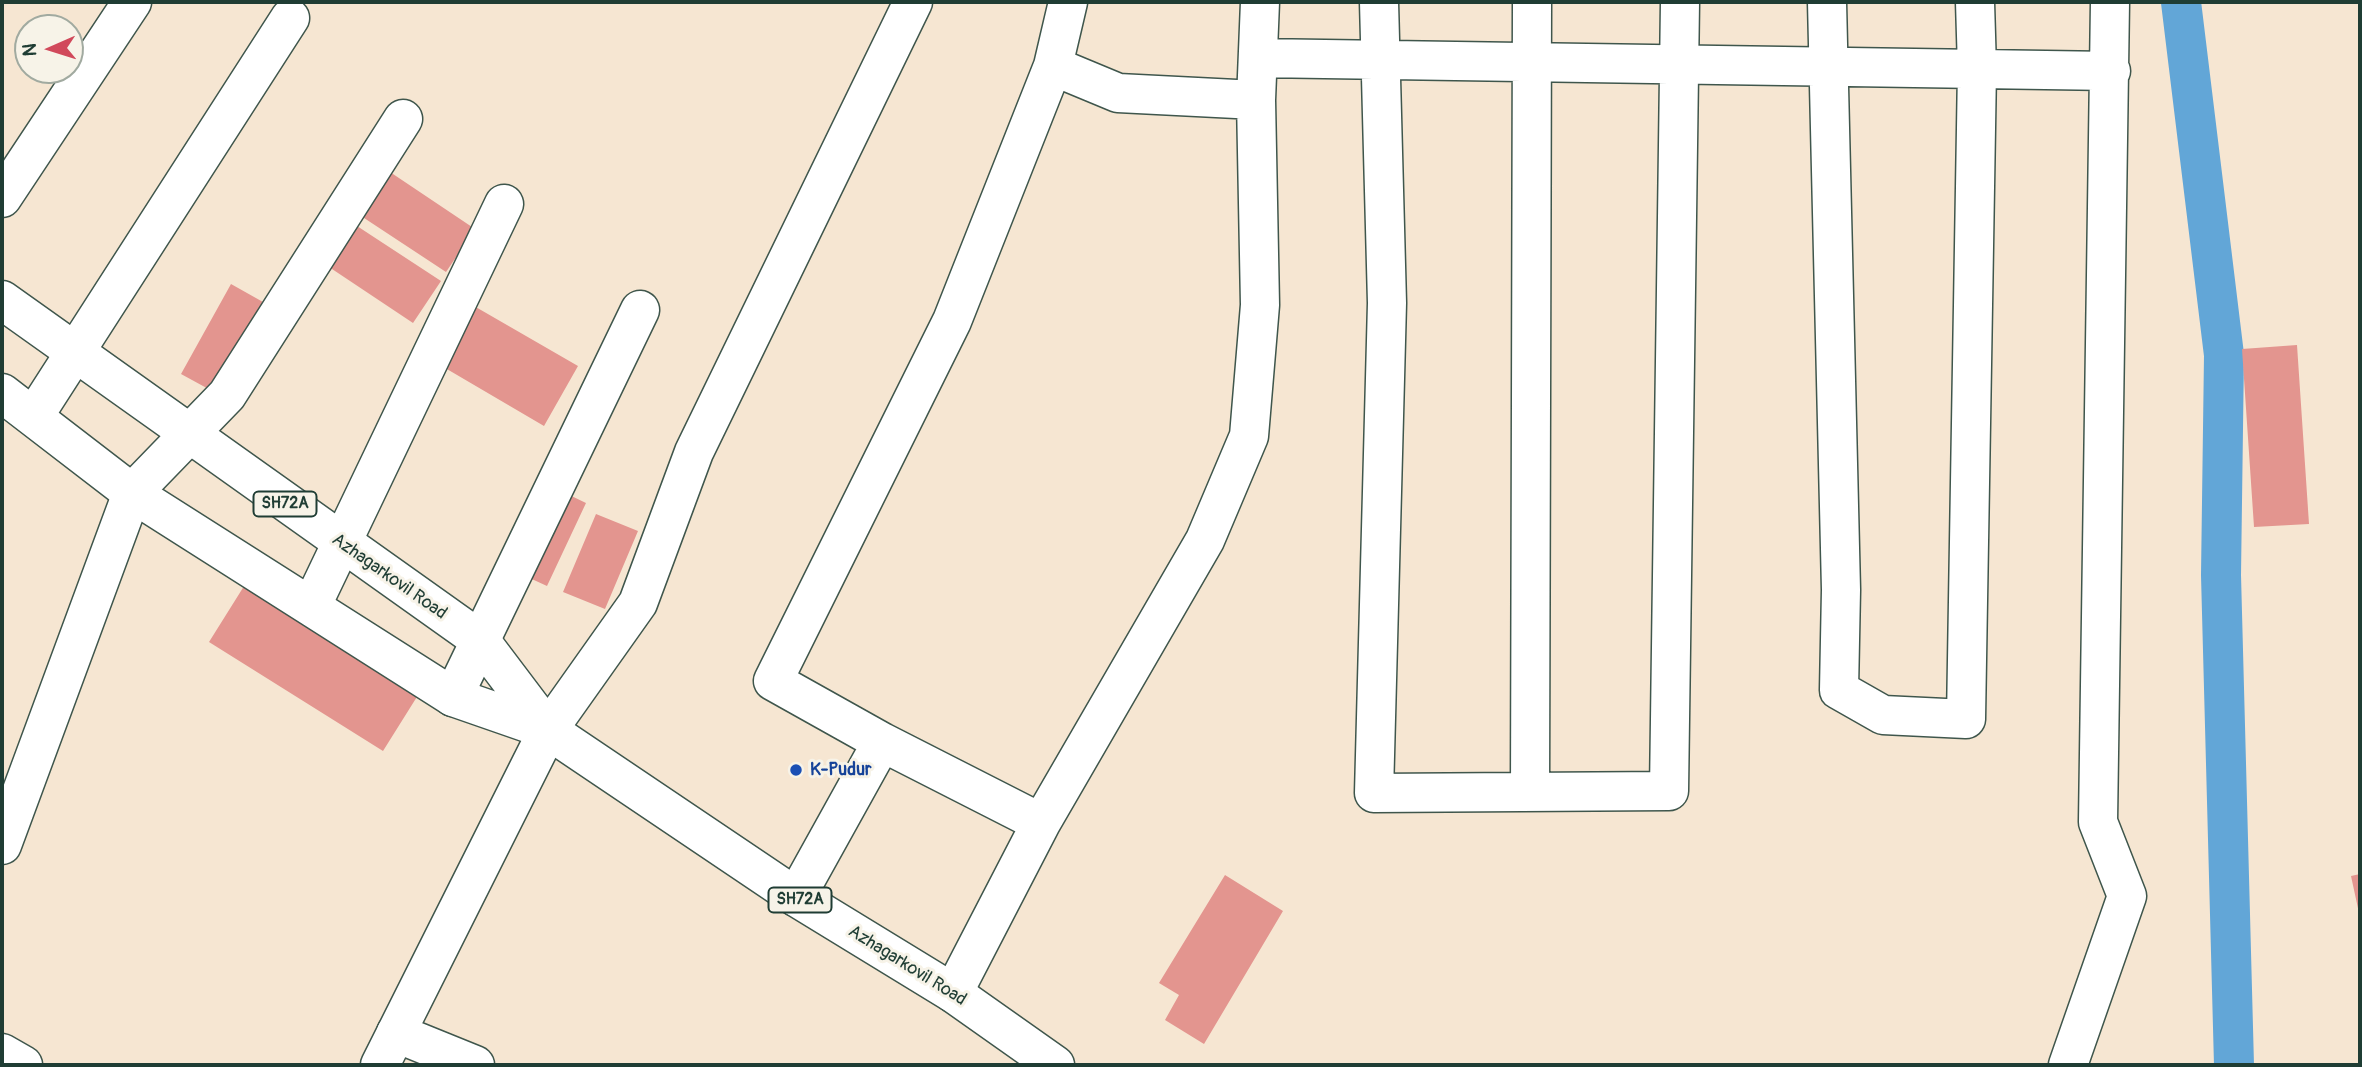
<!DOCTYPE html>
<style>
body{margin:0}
#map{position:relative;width:2362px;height:1067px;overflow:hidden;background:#f6e6d2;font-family:Pangolin,sans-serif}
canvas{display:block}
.frame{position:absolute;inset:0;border:4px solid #1f3d34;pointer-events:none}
.north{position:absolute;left:14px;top:14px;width:70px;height:70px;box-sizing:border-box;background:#f7f3e8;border:2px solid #a1aaa0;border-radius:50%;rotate:267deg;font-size:19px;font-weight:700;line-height:28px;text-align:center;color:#1f3d34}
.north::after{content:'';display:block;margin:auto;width:24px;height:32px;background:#d1495b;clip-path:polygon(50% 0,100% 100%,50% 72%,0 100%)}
</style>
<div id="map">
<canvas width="2362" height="1067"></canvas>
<div class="frame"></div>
<div class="north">N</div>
</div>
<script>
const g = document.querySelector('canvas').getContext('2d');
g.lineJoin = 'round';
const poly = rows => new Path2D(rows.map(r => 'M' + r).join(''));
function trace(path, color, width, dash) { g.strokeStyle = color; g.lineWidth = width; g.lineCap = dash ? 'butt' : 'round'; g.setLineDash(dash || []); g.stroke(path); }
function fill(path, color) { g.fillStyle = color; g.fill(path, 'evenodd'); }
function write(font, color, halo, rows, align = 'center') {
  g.font = font + ' Pangolin,sans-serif'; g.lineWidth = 6; g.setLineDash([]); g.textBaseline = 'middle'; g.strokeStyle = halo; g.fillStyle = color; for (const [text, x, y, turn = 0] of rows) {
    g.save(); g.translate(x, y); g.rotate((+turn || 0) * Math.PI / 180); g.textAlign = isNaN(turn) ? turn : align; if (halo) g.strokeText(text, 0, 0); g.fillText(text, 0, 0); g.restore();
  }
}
const canal = poly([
 [2181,2,2224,355,2221,575,2234,1065]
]);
const building = poly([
 [387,170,475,229,446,272,358,214],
 [357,226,441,281,413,323,329,267],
 [231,284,263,302,214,392,181,374],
 [474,306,578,366,544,426,440,365],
 [2297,345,2309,524,2254,527,2242,349],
 [561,491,586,503,547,586,523,575],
 [596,514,638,531,605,609,563,592],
 [251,575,425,684,383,751,209,642],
 [2360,874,2360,913,2359,913,2351,876],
 [1225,875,1283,911,1204,1044,1165,1020,1179,995,1159,983]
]);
const minor = poly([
 [1379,2,1387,303,1374,793,1669,791,1680,2],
 [1827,2,1841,590,1839,690,1883,715,1966,719,1977,69,1975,2],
 [1259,58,2111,71],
 [1053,66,1118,93,1256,100],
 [2,198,132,2],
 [34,416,290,18],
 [312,605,504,204],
 [453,697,640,310],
 [548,730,638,603,694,452,913,2],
 [882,742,773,681,952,321,1053,66,1068,2],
 [1530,792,1532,2],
 [2,845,132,493,227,395,403,119],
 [796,897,882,742,1041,823],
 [953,993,1041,823,1205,540,1249,436,1260,305,1256,100,1260,2],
 [396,1033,475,1065],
 [2,1053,23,1065],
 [2068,1065,2127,896,2098,822,2110,2]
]);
const tertiary = poly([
 [380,1065,548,730]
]);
const primary = poly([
 [2,300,480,640,548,730],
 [2,393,132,493,453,697,548,730,796,897,953,993,1055,1065]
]);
const markers = [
 [796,770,7,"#1a4fb4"]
];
const shields = [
 [285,504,63],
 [800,900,63]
];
const shieldNames = [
 ["SH72A",285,504],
 ["SH72A",800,900]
];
const streetNames = [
 ["Azhagarkovil Road",389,577,35],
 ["Azhagarkovil Road",907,966,32]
];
const transitNames = [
 ["K-Pudur",810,770]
];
trace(canal, '#62a6d7', 40);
fill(building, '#e3958f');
trace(minor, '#3f564c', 41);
trace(tertiary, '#3f564c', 41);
trace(primary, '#3f564c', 41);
trace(minor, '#fff', 38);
trace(tertiary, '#fff', 38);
trace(primary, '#fff', 38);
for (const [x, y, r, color] of markers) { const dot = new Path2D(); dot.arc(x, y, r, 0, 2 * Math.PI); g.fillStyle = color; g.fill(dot); trace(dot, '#f7f3e8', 2.5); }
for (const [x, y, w] of shields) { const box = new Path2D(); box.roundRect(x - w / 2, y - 12.5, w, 25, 5); g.fillStyle = '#f7f3e8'; g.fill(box); trace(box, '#1f3d34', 2); }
write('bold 16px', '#1f3d34', null, shieldNames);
write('18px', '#1f3d34', '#f7f3e8', streetNames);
write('bold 18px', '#164399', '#f7f3e8', transitNames, 'left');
</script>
